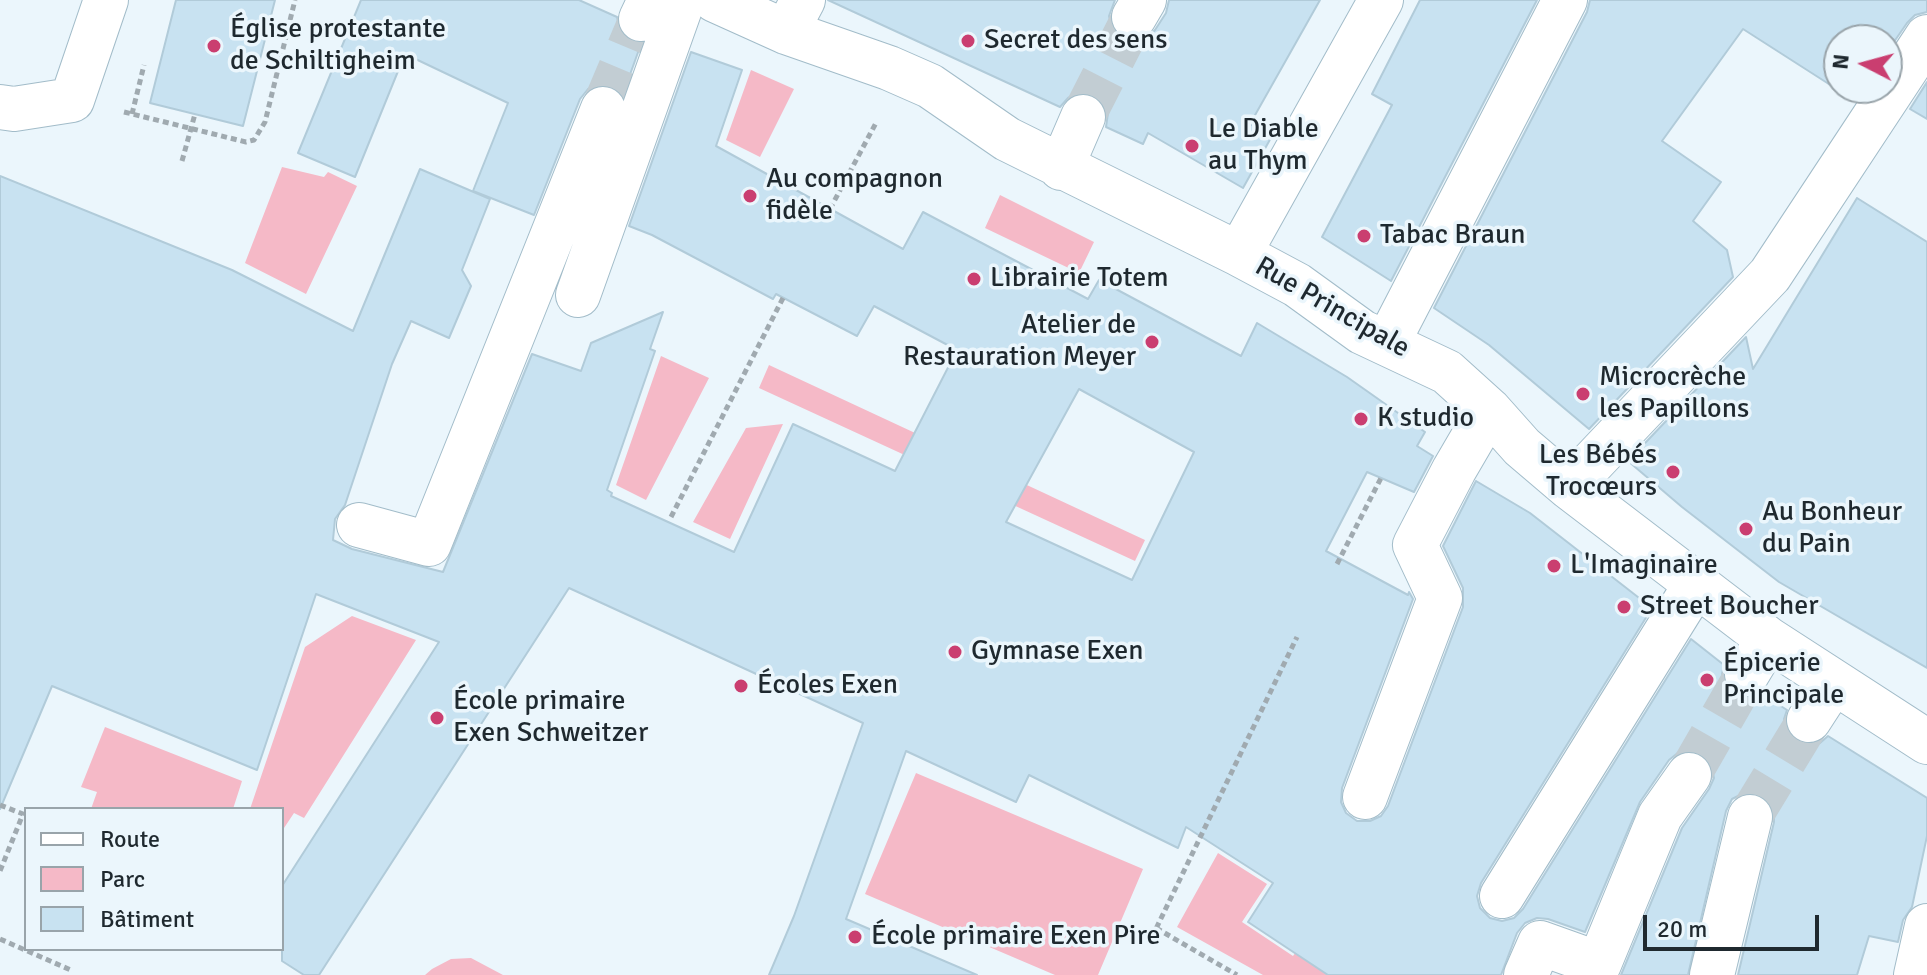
<!DOCTYPE html>
<meta charset="utf-8">
<style>
body{margin:0}
#map{position:relative;width:1927px;height:975px;overflow:hidden;background:#ebf6fc;font-family:Signika,sans-serif}
canvas{display:block}
.legend{position:absolute;left:24px;top:807px;width:260px;height:144px;box-sizing:border-box;background:#ebf6fc;border:2px solid #99a4aa;margin:0;padding:10px 14px;list-style:none;font-size:24px;color:#1f292f}
.legend li{display:flex;align-items:center;gap:16px;height:40px}
.legend b{width:40px;border:2px solid #99a4aa}
.north{position:absolute;left:1823px;top:24px;width:80px;height:80px;box-sizing:border-box;background:#ebf6fc;border:2px solid #99a4aa;border-radius:50%;rotate:276deg;font-size:22px;font-weight:700;line-height:32px;text-align:center;color:#1f292f}
.north::after{content:'';display:block;margin:auto;width:28px;height:36px;background:#ca3e70;clip-path:polygon(50% 0,100% 100%,50% 72%,0 100%)}
.scale{position:absolute;left:1643px;top:915px;width:176px;height:36px;box-sizing:border-box;border:4px solid #1f292f;border-top:0;padding-left:10px;font-size:24px;line-height:28px;white-space:nowrap;color:#1f292f;-webkit-text-stroke:6px #ebf6fc;paint-order:stroke}
</style>
<div id="map">
<canvas width="1927" height="975"></canvas>
<ul class="legend">
<li><b style="height:10px;background:#fff"></b>Route</li>
<li><b style="height:22px;background:#f5b9c7"></b>Parc</li>
<li><b style="height:22px;background:#c8e2f1"></b>Bâtiment</li>
</ul>
<div class="north">N</div>
<div class="scale">20 m</div>
</div>
<script>
const g = document.querySelector('canvas').getContext('2d');
g.lineJoin = 'round';
function fill(path, color) { g.fillStyle = color; g.fill(path, 'evenodd'); }
const poly = rows => new Path2D(rows.map(r => 'M' + r).join(''));
function trace(path, color, width, dash) { g.strokeStyle = color; g.lineWidth = width; g.lineCap = dash ? 'butt' : 'round'; g.setLineDash(dash || []); g.stroke(path); }
function write(font, color, halo, rows, align = 'center') {
  g.font = font + ' Signika,sans-serif'; g.lineWidth = 7; g.setLineDash([]); g.textBaseline = 'middle'; g.strokeStyle = halo; g.fillStyle = color; for (const [text, x, y, turn = 0] of rows) {
    g.save(); g.translate(x, y); g.rotate((+turn || 0) * Math.PI / 180); g.textAlign = isNaN(turn) ? turn : align; if (halo) g.strokeText(text, 0, 0); g.fillText(text, 0, 0); g.restore();
  }
}
const green = poly([
 [751,70,794,89,760,157,726,140],
 [282,167,324,177,328,172,357,186,306,294,245,263],
 [1000,195,1094,242,1079,273,985,228],
 [661,356,709,378,646,500,616,485],
 [769,365,1145,540,1135,561,759,388],
 [783,424,730,539,693,522,746,428],
 [352,616,416,640,304,818,294,813,282,831,282,809,250,809,305,647],
 [105,727,242,781,233,809,91,809,97,792,81,787],
 [916,773,1143,869,1098,975,1055,975,865,894],
 [1218,853,1267,884,1242,922,1293,956,1320,918,1350,975,1263,975,1177,927],
 [471,958,503,975,425,975,432,969,451,959]
]);
const building = poly([
 [176,0,275,0,243,126,150,103,176,0],
 [361,0,579,0,617,17,621,34,630,41,641,44,623,94,613,86,600,84,588,89,580,99,534,215,473,191,508,103,405,54,355,177,298,153,361,0],
 [828,0,1115,0,1109,16,1112,29,1121,38,1133,42,1146,39,1155,30,1166,13,1169,0,1320,0,1250,124,1272,136,1243,188,1148,133,1143,144,1106,127,1108,113,1103,103,1094,94,1079,92,1068,98,1060,107,828,0],
 [1420,0,1537,0,1391,281,1322,237,1392,105,1372,94,1420,0],
 [1590,0,1927,0,1927,12,1915,15,1907,23,1887,52,1887,40,1839,40,1839,88,1851,88,1846,95,1743,29,1662,141,1721,182,1693,221,1727,250,1733,277,1589,429,1489,345,1434,308,1587,12,1590,0],
 [691,52,742,70,716,146,903,249,923,212,1088,299,1099,280,1241,356,1257,323,1347,377,1425,432,1417,446,1433,456,1414,492,1367,472,1326,551,1408,595,1409,592,1413,599,1342,788,1341,802,1346,813,1357,821,1370,821,1381,816,1388,806,1463,607,1463,588,1443,546,1476,481,1530,513,1652,608,1481,883,1477,896,1480,908,1490,918,1502,921,1514,918,1523,909,1691,639,1724,665,1722,674,1725,685,1734,695,1747,699,1762,694,1787,710,1784,719,1786,731,1795,740,1808,745,1820,743,1828,736,1927,798,1927,836,1912,907,1903,920,1898,942,1869,936,1857,975,1738,975,1774,822,1774,811,1768,799,1757,793,1744,793,1732,799,1726,811,1688,975,1621,975,1682,828,1709,789,1714,778,1711,764,1704,755,1692,750,1679,752,1669,760,1640,802,1585,932,1548,919,1537,918,1525,923,1517,933,1501,975,1328,975,1248,922,1273,883,1186,827,1178,848,1029,775,1016,802,906,751,846,919,977,975,769,975,794,916,863,723,569,588,319,975,304,975,282,961,282,886,439,642,316,594,257,770,52,686,0,809,0,176,232,270,353,331,420,169,490,199,462,270,471,286,449,338,411,321,392,364,345,505,335,519,333,540,352,549,443,572,532,354,581,371,591,343,663,312,650,349,655,351,607,490,612,493,611,496,734,552,793,424,895,471,957,350,874,306,857,336,776,294,773,299,652,235,629,226,691,52],
 [1079,389,1194,452,1132,580,1006,522,1079,389],
 [1927,82,1927,119,1910,109,1927,82],
 [1857,198,1927,242,1927,668,1779,582,1682,507,1628,461,1746,337,1753,369,1857,198]
]);
const minorTunnel = poly([
 [603,109,641,19],
 [1083,117,1134,17],
 [1689,775,1747,674],
 [1750,817,1809,720]
]);
const path = poly([
 [124,112,246,142,254,140,265,122,295,0],
 [132,114,144,65],
 [182,161,195,114],
 [830,209,877,121],
 [671,517,783,298],
 [1337,564,1381,478],
 [0,805,23,814,0,871],
 [1156,928,1237,975],
 [1152,937,1297,637],
 [0,939,73,971]
]);
const minor = poly([
 [715,0,786,32,889,68,930,86,1007,139,1239,254,1297,285,1362,332,1447,372,1489,410,1522,447,1569,487,1768,639,1927,742],
 [1134,17,1144,0],
 [641,19,650,0],
 [786,32,803,0],
 [0,107,14,109,72,100,106,0],
 [1061,168,1083,117],
 [1239,254,1381,0],
 [578,295,683,0],
 [1388,342,1565,0],
 [1569,487,1770,275,1927,37],
 [359,525,429,544,603,109],
 [1747,674,1768,639],
 [1809,720,1833,683],
 [1365,797,1440,598,1415,545,1454,470,1489,410],
 [1502,896,1696,584],
 [1526,975,1540,943,1599,964,1660,816,1689,775],
 [1712,975,1750,817],
 [1916,975,1927,926]
]);
const markers = [
 [968,41,8,"#ca3e70"],
 [214,46,8,"#ca3e70"],
 [1192,146,8,"#ca3e70"],
 [750,196,8,"#ca3e70"],
 [1364,236,8,"#ca3e70"],
 [974,279,8,"#ca3e70"],
 [1152,342,8,"#ca3e70"],
 [1583,394,8,"#ca3e70"],
 [1361,419,8,"#ca3e70"],
 [1673,472,8,"#ca3e70"],
 [1746,529,8,"#ca3e70"],
 [1554,566,8,"#ca3e70"],
 [1624,607,8,"#ca3e70"],
 [955,652,8,"#ca3e70"],
 [1707,680,8,"#ca3e70"],
 [741,686,8,"#ca3e70"],
 [437,718,8,"#ca3e70"],
 [855,937,8,"#ca3e70"]
];
const poiNames = [
 ["Église protestante",230,30],
 ["de Schiltigheim",230,62],
 ["Secret des sens",984,41],
 ["Le Diable",1208,130],
 ["au Thym",1208,162],
 ["Au compagnon",766,180],
 ["fidèle",766,212],
 ["Tabac Braun",1380,236],
 ["Librairie Totem",990,279],
 ["Atelier de",1136,326,"right"],
 ["Restauration Meyer",1136,358,"right"],
 ["Microcrèche",1599,378],
 ["les Papillons",1599,410],
 ["K studio",1377,419],
 ["Les Bébés",1657,456,"right"],
 ["Trocœurs",1657,488,"right"],
 ["Au Bonheur",1762,513],
 ["du Pain",1762,545],
 ["L'Imaginaire",1570,566],
 ["Street Boucher",1640,607],
 ["Gymnase Exen",971,652],
 ["Épicerie",1723,664],
 ["Principale",1723,696],
 ["Écoles Exen",757,686],
 ["École primaire",453,702],
 ["Exen Schweitzer",453,734],
 ["École primaire Exen Pire",871,937]
];
const streetNames = [
 ["Rue Principale",1332,308,30]
];
fill(green, '#f5b9c7');
fill(building, '#c8e2f1');
trace(building, '#b1cbd9', 2);
trace(minorTunnel, '#c2cdd3', 44, [44, 22]);
trace(minor, '#a2bcc9', 46);
trace(path, '#a0aab0', 5, [6, 4]);
trace(minor, '#fff', 44);
for (const [x, y, r, color] of markers) { const dot = new Path2D(); dot.arc(x, y, r, 0, 2 * Math.PI); g.fillStyle = color; g.fill(dot); trace(dot, '#ebf6fc', 3); }
write('28px', '#1f292f', '#ebf6fc', poiNames, 'left');
write('28px', '#1f292f', '#ebf6fc', streetNames);
</script>
